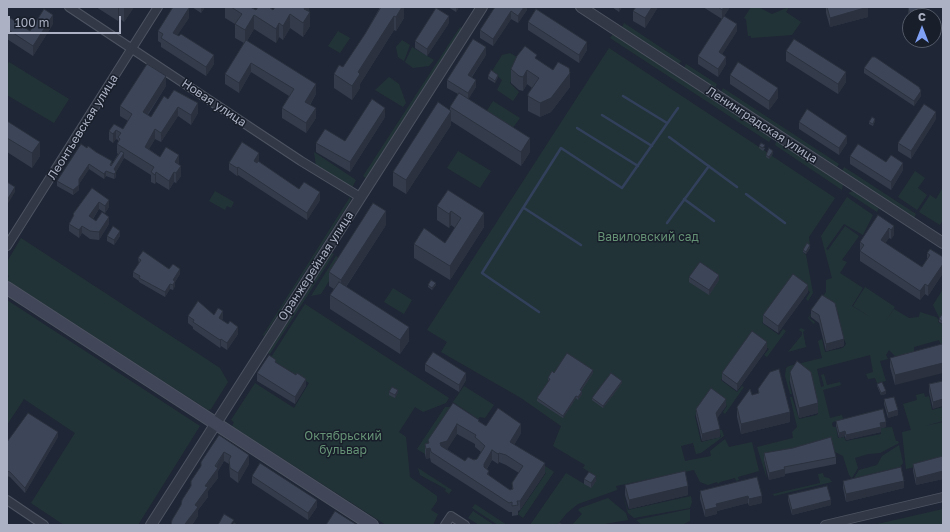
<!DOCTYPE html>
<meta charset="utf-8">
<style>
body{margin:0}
#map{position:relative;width:950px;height:532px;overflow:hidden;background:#1f2635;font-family:"Golos Text",sans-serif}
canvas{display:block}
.frame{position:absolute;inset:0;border:8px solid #acb2c3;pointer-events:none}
.north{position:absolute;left:902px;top:8px;width:40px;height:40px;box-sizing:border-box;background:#181e2a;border:1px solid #535967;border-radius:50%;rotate:0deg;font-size:11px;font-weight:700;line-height:16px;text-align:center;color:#acb2c3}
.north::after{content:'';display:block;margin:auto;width:14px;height:18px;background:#7fa0f5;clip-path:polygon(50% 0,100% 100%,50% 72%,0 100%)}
.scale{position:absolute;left:8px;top:16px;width:113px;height:18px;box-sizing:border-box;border:2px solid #acb2c3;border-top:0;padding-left:5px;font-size:12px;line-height:14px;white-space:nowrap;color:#acb2c3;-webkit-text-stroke:3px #181e2a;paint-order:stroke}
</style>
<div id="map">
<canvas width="950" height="532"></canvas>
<div class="frame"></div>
<div class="north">С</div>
<div class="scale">100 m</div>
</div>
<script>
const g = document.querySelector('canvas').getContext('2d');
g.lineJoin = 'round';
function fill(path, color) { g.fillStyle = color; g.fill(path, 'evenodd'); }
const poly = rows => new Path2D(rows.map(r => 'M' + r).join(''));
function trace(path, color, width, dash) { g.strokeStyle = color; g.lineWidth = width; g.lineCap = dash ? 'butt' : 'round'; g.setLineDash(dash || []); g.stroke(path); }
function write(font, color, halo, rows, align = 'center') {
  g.font = font + ' "Golos Text",sans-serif'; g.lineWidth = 3; g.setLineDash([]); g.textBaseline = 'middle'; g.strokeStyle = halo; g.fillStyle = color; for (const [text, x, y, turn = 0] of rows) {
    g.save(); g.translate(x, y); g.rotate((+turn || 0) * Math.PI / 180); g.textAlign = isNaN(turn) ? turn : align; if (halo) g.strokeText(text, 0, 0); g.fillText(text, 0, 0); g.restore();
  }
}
const green = poly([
 [751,7,758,7,772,14,789,7,786,12,801,22,792,35,751,38,751,36,748,36,746,19,744,18],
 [624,23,681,61,679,64,622,27],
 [460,27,462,28,366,178,363,176],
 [338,31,350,38,340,53,328,46],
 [613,34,770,137,771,139,769,142,610,38],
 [402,40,410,45,404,61,398,57,396,47],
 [412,47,434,60,429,66,413,68,405,62],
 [609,48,759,147,761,145,765,148,764,150,766,152,773,153,772,156,835,198,809,237,810,247,807,246,803,252,806,255,813,293,808,301,806,299,810,292,794,280,762,323,779,335,783,329,786,331,767,357,764,355,769,349,752,337,731,365,721,380,737,392,742,386,744,387,725,414,723,412,727,406,711,394,695,416,701,442,721,437,719,430,722,430,724,436,701,453,696,454,693,443,681,446,685,461,711,456,710,451,725,439,729,447,752,442,759,471,738,477,739,480,736,481,735,478,720,482,718,484,717,482,708,485,700,482,694,470,616,486,617,490,578,504,567,513,557,525,530,525,566,473,591,488,589,477,591,473,583,468,585,465,553,446,561,426,521,398,441,352,447,342,427,330],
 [510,53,524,61,510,83,519,92,513,101,497,90,502,80,492,71,502,55],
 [9,62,69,99,54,123,7,95,7,65],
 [686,64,717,84,715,88,684,68],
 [389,77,399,84,406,103,403,107,375,90],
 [723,88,839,164,837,167,721,92],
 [493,101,520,118,512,129,486,112],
 [776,142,779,142,843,184,842,190,775,145],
 [458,151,491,171,480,188,447,168],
 [314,152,356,180,352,188,316,167],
 [844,167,916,214,914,218,842,171],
 [915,171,925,178,918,188,927,195,917,210,898,197],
 [942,189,943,220,940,225,919,212,930,195,936,199],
 [215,191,234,202,231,208,227,206,225,210,209,201],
 [853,191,879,208,877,212,848,193],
 [350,197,351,200,264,336,263,335],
 [847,197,873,215,863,235,844,224,826,249,828,250,845,226,859,236,842,260,847,262,840,273,863,288,852,306,872,318,853,306,865,287,895,307,883,325,894,309,909,318,919,317,920,312,936,317,939,320,938,322,943,325,943,345,941,345,939,340,914,347,914,352,896,357,889,350,886,355,888,359,880,361,886,381,877,383,875,378,868,379,866,374,873,372,870,355,817,369,821,387,824,386,821,375,824,374,827,385,840,382,841,385,823,390,830,418,842,415,843,419,833,422,832,424,833,427,836,427,838,438,844,437,846,441,881,434,880,428,892,427,896,441,898,441,899,443,880,453,868,454,855,458,858,468,852,478,849,475,843,456,835,452,832,443,764,460,767,479,757,447,793,438,792,432,797,427,790,397,792,397,799,419,817,415,818,413,811,384,797,370,789,382,792,394,790,394,785,376,786,368,789,366,822,358,818,341,822,339,825,352,843,348,846,344,842,334,838,312,821,301,809,318,815,322,814,324,808,318,826,292,826,280,832,278,821,236],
 [21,238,220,368,228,382,211,409,208,410,7,280,9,276,7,274,7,262],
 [332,253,334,254,270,354,268,353],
 [336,256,342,260,321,294,311,296],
 [393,288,412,300,404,314,384,302],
 [943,289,943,315,940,319,933,305],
 [7,300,200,426,138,525,64,525,31,503,75,433,24,399,7,425],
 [305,304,449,398,446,403,423,412,415,407,399,432,406,437,410,477,437,496,437,501,431,510,438,514,433,525,386,525,232,426,234,422,231,420,255,383,294,408,309,383,270,359],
 [801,328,805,330,803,332,806,347,788,352,802,335,802,332,799,330],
 [464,386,494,405,485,418,480,417,478,419,453,402],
 [924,393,925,397,929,396,932,410,943,407,943,421,925,426,943,422,943,460,906,469,902,432,911,430,903,404,917,400,916,395],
 [445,407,452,407,425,454,417,449],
 [899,445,903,463,900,467,854,478,859,470,877,465,882,456],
 [528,454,554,472,523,518,518,514,546,473,524,458],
 [418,468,452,490,449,494,445,491,446,489,420,475],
 [823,473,824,477,829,478,832,482,774,496,773,494,820,483,818,474],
 [623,495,628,510,691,496,692,502,690,508,634,518,628,513],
 [608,498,626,513,628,520,599,525,572,525,582,514,578,510,580,508],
 [475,504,507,525,498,525,472,508],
 [690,509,690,521,682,525,642,525,636,520],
 [943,509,943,525,873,525],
 [473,511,494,525,479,525,468,518]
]);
const stream = poly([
 [623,96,667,123],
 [602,115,652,146],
 [577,128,638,166],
 [669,137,737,187],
 [746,194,785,223],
 [684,199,714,221],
 [524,208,581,245],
 [667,223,709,166],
 [539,312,482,273,561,148,622,188,678,108]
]);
const minor = poly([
 [69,7,301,161,360,197],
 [7,246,158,7],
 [7,500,44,525],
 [445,525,451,516,465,525],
 [825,525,943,497]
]);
const tertiary = poly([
 [581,7,943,243],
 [151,525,482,7]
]);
const secondary = poly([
 [7,288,372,525]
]);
const wall = poly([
 [96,7,134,7,124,22,119,18,118,21],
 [192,7,205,7,201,13],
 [225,7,250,7,256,10,309,7,310,26,303,37,290,28,283,40,279,37,276,43,254,29,247,41,316,94,310,105,316,118,306,133,282,118,282,108,289,96,251,72,239,93,225,84,225,74,244,43,235,38,235,24,225,18],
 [379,7,404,7,404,18,396,31,394,30,360,84,360,88,352,100,334,88,334,74,343,67,365,34,379,9],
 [448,7,459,7,456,12],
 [495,7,527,7,527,10,518,23,511,19,493,46,480,38,480,30],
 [612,7,622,7,619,12],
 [636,7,658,7,645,28,633,21,633,11],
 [703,7,730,7,724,16,737,31,722,54,726,64,718,77,698,64,698,56,722,19],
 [826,7,868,7,868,17,830,27,826,13],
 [908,7,910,16,910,20,908,12],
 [7,16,30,31,53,24,33,56,7,39],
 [189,18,177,35,214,64,206,76,161,47,161,43,158,41,158,31],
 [528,22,587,50,579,63,528,30],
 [449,23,427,56,415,48,415,41],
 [786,51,846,82,838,94,786,61],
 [486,55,472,77,476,87,468,99,530,152,521,166,451,121,451,125,406,194,393,186,393,172,450,110,450,107,458,94,447,88,447,80],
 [537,60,570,87,551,112,540,117,528,111,528,94,532,88,527,84,523,91,519,90,511,83,511,69],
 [864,68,921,96,914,106,864,73],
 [730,75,778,98,769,110,730,84],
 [488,76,498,77,495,83,488,79],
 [166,86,148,115,151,117,168,99,198,113,191,125,178,116,161,142,155,139,149,149,160,157,179,165,181,176,176,183,174,182,169,190,156,182,155,184,151,182,151,175,124,158,116,172,116,177,114,179,106,176,104,179,89,169,79,184,79,190,73,195,57,186,57,181,96,152,112,164,118,154,117,153,117,144,118,142,118,140,116,139,113,143,109,140,109,131,123,129,128,121,120,116,120,106],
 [385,117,350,172,316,152,316,143,345,141],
 [936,119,911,159,898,151,898,143],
 [7,121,40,156,32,168,7,152],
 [875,121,873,126,869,124,869,122],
 [799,122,847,143,839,155,799,129],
 [943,136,943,146,942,145,942,137],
 [759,146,765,148,763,151,759,148],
 [773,153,769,159,766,157,766,155],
 [850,156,886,162,903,170,891,190,850,164],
 [259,160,258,161,299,189,320,200,307,220,238,175,237,176,229,170,229,163],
 [92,188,109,207,105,213,99,209,93,219,96,221,109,224,99,240,90,239,82,233,79,238,69,231,69,224,73,217,73,214],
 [448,190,484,227,450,280,414,258,414,244,445,243,455,228,451,225,449,228,437,220,437,206],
 [386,225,346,287,409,341,400,354,330,309,330,295,334,289,329,286,329,272],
 [894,226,894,235,891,239,889,238,885,243,922,267,927,259,927,253,943,257,943,273,928,296,925,294,920,300,860,261,860,242],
 [107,236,120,236,114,245,107,241],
 [810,248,806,254,803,252,803,250],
 [138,258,169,269,180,274,175,282,175,286,173,290,170,289,165,297,139,282,139,281,133,277,133,272,139,264],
 [689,277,719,280,709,295,689,282],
 [428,285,436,285,432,290,428,287],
 [808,292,778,333,763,323,763,315],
 [822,295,844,346,826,351,819,323,811,317,811,310],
 [943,313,943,324,939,322,939,319],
 [214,315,223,318,222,320,238,334,227,350,221,346,220,348,193,329,193,327,188,323,188,316],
 [943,347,895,385,890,367,890,358],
 [767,349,737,391,722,380,722,373],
 [276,363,306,386,295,404,257,381,257,373],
 [425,364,466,380,459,392,425,371],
 [790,372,818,413,799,418,790,382],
 [554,373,593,373,581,391,582,394,578,400,576,398,563,418,537,401,537,398,549,381,548,380,548,378],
 [943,381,933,409,929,392,929,384],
 [622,383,603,408,592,400,592,398],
 [877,384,886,394,881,395,877,386],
 [758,389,790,422,741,434,737,417,737,407,758,394],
 [389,392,398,392,395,398,389,395],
 [884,399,898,415,888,418,884,404],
 [453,403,486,426,521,433,514,445,545,473,520,510,518,511,518,515,512,516,512,512,509,512,431,462,430,458,426,459,425,454,425,444,428,443],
 [457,434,475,444,475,447,481,452,477,459,465,461,447,449],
 [492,460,498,464,499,462,506,465,519,473,512,483,512,490,510,490,489,476,487,469],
 [726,406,717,418,720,437,702,441,696,416,696,409],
 [836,421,886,427,881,428,881,432,846,440,845,436,839,438,836,426],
 [219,435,249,464,238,483,230,477,229,464,224,461,218,471,218,478,208,491,208,497,198,510,198,516,192,525,171,525,201,466],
 [58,437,25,493,10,477,7,476,7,442],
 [764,453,836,457,836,464,785,474,785,476,769,480,764,460],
 [943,456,943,479,916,485,913,471,913,464],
 [252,476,317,507,308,520,252,483],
 [757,477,762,503,749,506,748,503,717,511,717,514,705,517,700,499,700,491],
 [584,479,596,481,591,488,584,484],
 [843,481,904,488,846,502,843,488],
 [625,485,688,495,629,509,625,495],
 [788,495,831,505,792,515,788,500]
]);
const shadedWall = poly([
 [118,7,119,7,119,18,118,21],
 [124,7,134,7,124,22],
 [201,7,205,7,201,13],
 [305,7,309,7,309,14,310,12,310,26,303,37,304,9],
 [402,7,404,7,404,18,396,31,396,17],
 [456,7,459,7,456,12],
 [524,7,527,7,527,10,518,23,518,16],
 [619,7,622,7,619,12],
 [652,7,658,7,645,28,645,18],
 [724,7,730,7,722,19,722,10],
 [868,7,868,17,830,27,830,18],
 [189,8,189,18,173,42,173,33],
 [511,11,511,19,493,46,493,39],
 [290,14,290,28,283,40,283,26],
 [53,15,53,24,33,56,33,46],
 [254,15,254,29,245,44,245,30],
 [394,16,394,30,360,84,360,88,352,100,352,86,358,72],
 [449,16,449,23,427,56,427,49],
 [279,23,279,37,276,43,276,29],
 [737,24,737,31,719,59,719,52],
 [919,40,931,40,931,42,916,46,916,41],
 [587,42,587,50,579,63,579,55],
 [486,47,486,55,468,82,468,75],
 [214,55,214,64,206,76,206,67],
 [726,57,726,64,718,77,718,69],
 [251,63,251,72,239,93,239,83],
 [527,70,527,84,523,91,523,77],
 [846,72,846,82,838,94,838,84],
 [570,73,570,87,551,112,540,117,540,103],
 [498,75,498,77,495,83,495,81],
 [166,76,166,86,143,121,143,112],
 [476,80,476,87,468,100,468,93],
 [316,84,316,94,305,112,305,102],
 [778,88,778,98,769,110,769,101],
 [921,91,921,96,914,106,914,101],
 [198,103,198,113,191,125,191,115],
 [178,107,178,116,161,142,161,133],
 [316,108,316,118,306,133,306,123],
 [385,108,385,117,350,172,350,162],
 [451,111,451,125,406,194,406,180],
 [936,112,936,119,911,159,911,151],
 [875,119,875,121,873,126,873,124],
 [155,129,155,139,145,156,145,147],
 [116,130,116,139,113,143,113,134],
 [847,136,847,143,839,155,839,148],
 [530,138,530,152,521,166,521,152],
 [40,142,40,156,32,168,32,153],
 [773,151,773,153,769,159,769,157],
 [124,153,124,158,116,172,116,177,114,179,114,169],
 [259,153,259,160,254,168,254,161],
 [179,155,179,165,175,162],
 [903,163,903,170,891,190,891,182],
 [89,164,89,169,79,184,79,179],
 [181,166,181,176,176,183,176,173],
 [238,167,238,175,237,176,237,168],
 [106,171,106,176,104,179,104,174],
 [156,172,156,182,155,184,155,175],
 [174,172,174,182,169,190,169,181],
 [79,185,79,190,73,195,73,190],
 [15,187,15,192,7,205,7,200],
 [320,192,320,200,307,220,307,213],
 [109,200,109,207,105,213,105,206],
 [99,202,99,209,89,224,89,216],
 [386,211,386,225,341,294,341,280],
 [451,211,451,225,449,228,449,214],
 [484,213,484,227,450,280,450,266],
 [109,217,109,224,99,240,99,232],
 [82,226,82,233,79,238,79,230],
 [894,226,894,235,891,239,891,230],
 [889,228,889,238,881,250,881,240],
 [120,231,120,236,114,245,114,240],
 [810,245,810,248,806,254,806,252],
 [943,264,943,273,928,296,928,286],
 [180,269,180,274,175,282,175,286,173,290,173,280],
 [719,275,719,280,709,295,709,290],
 [436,283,436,285,432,290,432,288],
 [170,284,170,289,165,297,165,292],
 [925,284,925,294,920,300,920,291],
 [808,285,808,292,778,333,778,326],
 [223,311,223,318,219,326,219,318],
 [238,327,238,334,227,350,227,343],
 [409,327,409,341,400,354,400,340],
 [221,339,221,346,220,348,220,340],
 [844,339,844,346,826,351,826,344],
 [767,342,767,349,737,391,737,384],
 [943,363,943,373,895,385,895,375],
 [593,370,593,373,580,392,580,390],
 [466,373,466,380,459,392,459,385],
 [306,379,306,386,295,404,295,397],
 [622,381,622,383,603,408,603,406],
 [398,390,398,392,395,398,395,395],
 [582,391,582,394,578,400,578,397],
 [886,391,886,394,881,395,881,393],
 [576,396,576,398,563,418,563,416],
 [726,399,726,406,716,420,716,413],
 [943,399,943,406,933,409,933,402],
 [818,403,818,413,799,418,799,408],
 [898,410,898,415,888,418,888,413],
 [790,412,790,422,741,434,741,424],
 [886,422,886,427,881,428,881,432,846,440,846,435,880,423],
 [457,424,457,434,447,450,440,452,440,443],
 [521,424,521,433,510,452,510,442],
 [720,429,720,437,702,441,702,434],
 [845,431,845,436,839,438,839,433],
 [58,432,58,437,25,493,25,488],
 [430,448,430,458,426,459,426,449],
 [492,450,492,460,484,473,484,464],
 [224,452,224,461,218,471,218,478,208,491,208,497,198,510,198,516,192,525,185,525,195,505],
 [499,453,499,462,498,464,498,454],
 [249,455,249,464,238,483,238,473],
 [545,463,545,473,520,510,520,501],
 [785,469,785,476,769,480,769,473],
 [943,471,943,479,916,485,916,478],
 [596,476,596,481,591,488,591,483],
 [904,481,904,488,846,502,846,494],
 [688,486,688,495,629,509,629,500],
 [748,496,748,503,717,511,717,514,705,517,705,510,716,504],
 [762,496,762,503,749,506,749,499],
 [317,500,317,507,308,520,308,513],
 [831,500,831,505,792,515,792,510]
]);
const building = poly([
 [173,7,187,7,189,8,173,33,179,36,181,34,214,55,206,67,161,38,163,34,158,31,173,7],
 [231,7,250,7,256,10,258,7,269,7,273,10,275,7,305,7,304,9,310,12,303,23,290,14,283,26,279,23,276,29,254,15,245,30,235,24,242,14,231,7],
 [381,7,402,7,396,17,394,16,358,72,360,74,352,86,334,74,339,65,343,67,365,34,381,7],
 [495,7,524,7,518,16,511,11,493,39,480,30,495,7],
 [636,7,652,7,645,18,633,11,636,7],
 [718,7,724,7,722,10,718,7],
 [827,7,868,7,830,18,827,7],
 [908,7,924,7,926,16,910,16,908,7],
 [436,8,449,16,427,49,415,41,436,8],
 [44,9,53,15,33,46,7,29,7,16,30,31,44,9],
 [536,9,587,42,579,55,528,22,536,9],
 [724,16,737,24,719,52,726,57,718,69,698,56,724,16],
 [473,39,486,47,468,75,476,80,468,93,447,80,473,39],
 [794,39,846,72,838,84,786,51,794,39],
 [246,40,316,84,305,102,316,108,306,123,282,108,294,89,251,63,239,83,225,74,246,40],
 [525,46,537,55,535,58,553,70,558,62,569,68,570,73,551,98,540,103,528,96,528,94,539,78,527,70,523,77,519,76,511,69,517,56,525,46],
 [872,57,875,57,919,87,921,91,914,101,864,68,872,57],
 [738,62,778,88,769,101,730,75,738,62],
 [147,64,166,76,143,112,151,117,164,96,168,99,174,90,198,103,191,115,178,107,161,133,155,129,145,147,160,157,166,147,179,155,175,162,181,166,176,173,174,172,169,181,156,172,155,175,151,172,154,167,117,144,120,139,118,137,121,133,116,130,113,134,109,131,114,124,123,129,132,114,120,106,147,64],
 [491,70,498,75,495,81,488,76,491,70],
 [459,93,530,138,521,152,450,107,459,93],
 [372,99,385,108,350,162,316,143,325,129,345,141,372,99],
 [438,102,451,111,406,180,393,172,438,102],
 [924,104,936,112,911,151,898,143,924,104],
 [807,109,847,136,839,148,799,122,807,109],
 [872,117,875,119,873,124,869,122,872,117],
 [7,121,40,142,32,153,7,138,7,121],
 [242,142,259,153,254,161,257,163,258,161,299,189,304,182,320,192,307,213,238,167,237,168,229,163,242,142],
 [761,143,765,145,763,148,759,146,761,143],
 [81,144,87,148,88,146,96,152,112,161,110,165,111,166,121,151,124,153,114,169,116,172,114,174,106,171,104,174,89,164,79,179,79,185,73,190,57,181,81,144],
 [858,144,886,162,891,155,903,163,891,182,850,156,858,144],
 [769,148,773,151,769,157,766,155,769,148],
 [7,182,15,187,7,200,7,182],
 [92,188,109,200,105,206,99,202,89,216,96,221,102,212,109,217,99,232,90,231,82,226,79,230,69,224,74,215,73,214,92,188],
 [448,190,484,213,450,266,414,244,424,228,445,243,461,218,451,211,449,214,437,206,448,190],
 [373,203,386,211,341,280,329,272,373,203],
 [878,215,894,226,891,230,889,228,881,240,922,267,930,255,927,253,930,249,943,257,943,264,928,286,925,284,920,291,860,251,864,245,860,242,878,215],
 [113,226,120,231,114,240,107,236,113,226],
 [807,243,810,245,806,252,803,250,807,243],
 [143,251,169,269,173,264,180,269,173,280,175,281,173,285,170,284,165,292,139,278,140,276,133,272,141,260,138,258,143,251],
 [700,262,719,275,709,290,689,277,700,262],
 [793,274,808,285,778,326,763,315,793,274],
 [431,280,436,283,432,288,428,285,431,280],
 [339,282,409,327,400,340,330,295,339,282],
 [822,295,835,303,844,339,826,344,819,315,811,310,822,295],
 [198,301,214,315,218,308,223,311,219,318,228,324,230,321,238,327,227,343,221,339,220,340,193,322,194,320,188,316,198,301],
 [943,313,943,322,939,319,943,313],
 [752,331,767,342,737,384,722,373,752,331],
 [942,344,943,347,943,363,895,375,890,358,942,344],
 [433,352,466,373,459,385,425,364,433,352],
 [567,353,593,370,580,390,582,391,578,397,576,396,563,416,537,398,550,379,548,378,552,371,554,373,567,353],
 [269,355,276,360,275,362,296,375,297,373,306,379,295,397,257,373,269,355],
 [797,361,811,372,818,403,799,408,790,372,797,361],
 [779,369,790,412,741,424,737,407,750,389,752,395,759,393,758,389,770,372,779,369],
 [611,373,622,381,603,406,592,398,611,373],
 [943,381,943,399,933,402,929,384,943,381],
 [882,382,886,391,881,393,877,384,882,382],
 [392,387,398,390,395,395,389,392,392,387],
 [711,388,726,399,716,413,720,429,702,434,696,409,711,388],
 [894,397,898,410,888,413,884,399,894,397],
 [453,403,479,420,478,421,486,426,498,408,521,424,510,442,545,463,520,501,517,501,518,505,512,506,512,502,509,503,431,452,430,448,426,449,425,444,429,443,428,440,453,403],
 [457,424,476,435,475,437,485,446,477,459,474,460,468,457,465,461,441,446,440,443,447,441,457,424],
 [492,450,498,454,499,453,506,455,523,466,512,483,513,489,510,490,487,474,489,471,484,467,484,464,492,450],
 [883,409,886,422,880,423,881,427,846,435,845,431,839,433,836,421,883,409],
 [28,413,58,432,25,488,10,472,7,471,7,442,28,413],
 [219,435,249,455,238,473,230,468,229,460,231,456,224,452,215,466,218,468,205,486,208,487,195,505,198,507,185,524,186,525,171,525,172,520,181,505,182,500,191,486,191,481,201,466,201,462,219,435],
 [831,437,836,457,784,467,785,469,769,473,764,453,793,448,831,437],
 [943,456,943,471,916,478,913,464,943,456],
 [260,463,317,500,308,513,252,476,260,463],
 [901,467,904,481,846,494,843,481,901,467],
 [685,471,688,486,629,500,625,485,685,471],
 [589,472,596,476,591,483,584,479,589,472],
 [757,477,762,496,749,499,748,496,716,504,717,507,705,510,700,491,757,477],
 [827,486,831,500,792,510,788,495,827,486],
 [335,511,357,525,326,525,335,511],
 [224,514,234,520,230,525,218,525,224,514],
 [234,523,237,525,232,525,234,523],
 [559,523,563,525,558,525,559,523]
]);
const streetNames = [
 ["Новая улица",214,103,34],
 ["Ленинградская улица",762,125,33],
 ["Леонтьевская улица",83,127,-58],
 ["Оранжерейная улица",316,266,-57]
];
const parkNames = [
 ["Вавиловский сад",648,237],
 ["Октябрьский",343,436],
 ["бульвар",343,450]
];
fill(green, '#223337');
trace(stream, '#33405c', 2.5);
trace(minor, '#4d5361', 10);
trace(tertiary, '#4d5361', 12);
trace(secondary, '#4d5361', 14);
trace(minor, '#333846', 8);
trace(tertiary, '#333846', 10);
trace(secondary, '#414758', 12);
fill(wall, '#343c4c');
fill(shadedWall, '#2b313e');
fill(building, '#3d4658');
trace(building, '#2b313e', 1);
write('12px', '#acb2c3', '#181e2a', streetNames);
write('12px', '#659275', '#181e2a', parkNames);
</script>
